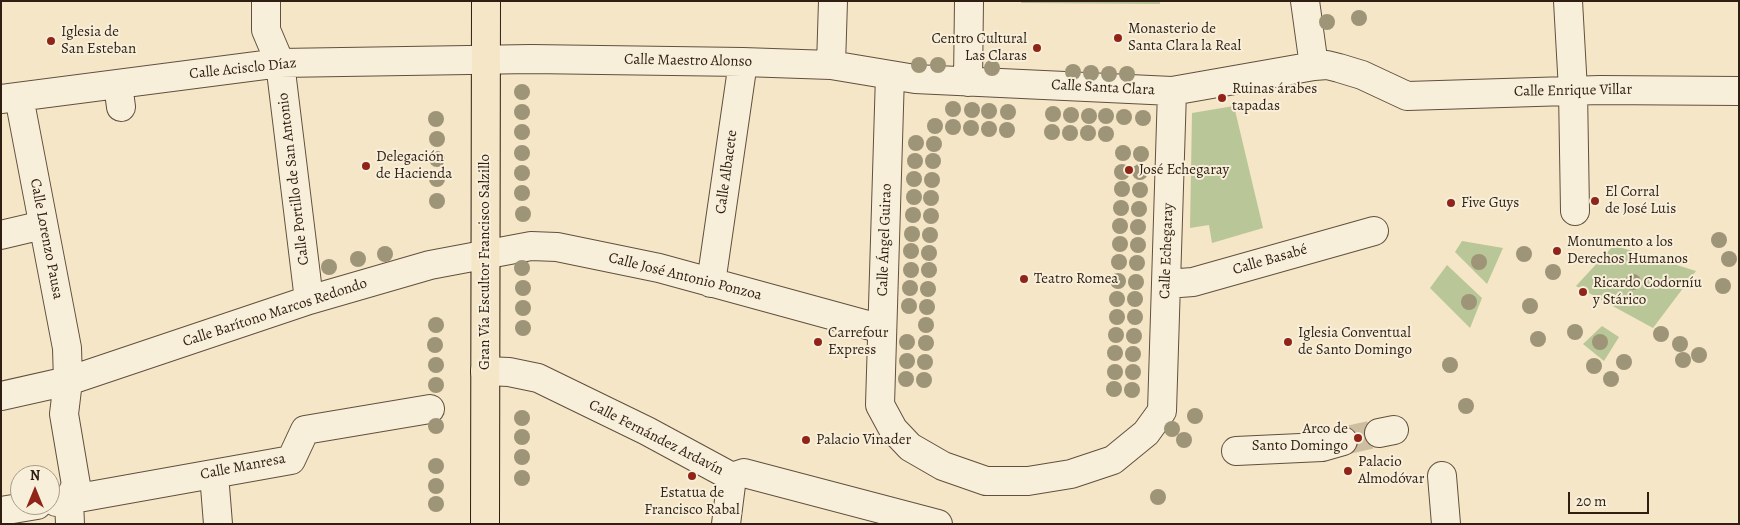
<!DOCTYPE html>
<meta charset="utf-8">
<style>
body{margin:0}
#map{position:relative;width:1740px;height:525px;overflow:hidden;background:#f4e6c6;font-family:Alegreya,serif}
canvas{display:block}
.frame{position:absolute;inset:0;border:2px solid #2f1e11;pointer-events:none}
.north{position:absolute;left:10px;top:465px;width:50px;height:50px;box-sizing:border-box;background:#f8efda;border:1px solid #a89b8a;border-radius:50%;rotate:0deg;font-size:14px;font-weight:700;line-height:20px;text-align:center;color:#2f1e11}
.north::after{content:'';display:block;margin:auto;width:18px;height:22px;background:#8f2418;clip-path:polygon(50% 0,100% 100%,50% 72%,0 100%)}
.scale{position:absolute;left:1568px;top:492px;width:81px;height:22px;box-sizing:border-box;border:2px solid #2f1e11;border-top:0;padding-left:6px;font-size:15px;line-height:18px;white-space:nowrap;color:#2f1e11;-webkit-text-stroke:4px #f8efda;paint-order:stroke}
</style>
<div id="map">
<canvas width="1740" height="525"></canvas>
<div class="frame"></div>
<div class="north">N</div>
<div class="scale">20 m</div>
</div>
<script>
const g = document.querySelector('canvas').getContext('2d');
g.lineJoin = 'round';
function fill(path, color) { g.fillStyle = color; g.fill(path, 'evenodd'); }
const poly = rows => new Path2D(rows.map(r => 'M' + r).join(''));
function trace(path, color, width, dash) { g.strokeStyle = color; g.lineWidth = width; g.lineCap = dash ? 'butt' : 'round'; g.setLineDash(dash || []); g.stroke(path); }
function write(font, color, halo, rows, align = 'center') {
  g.font = font + ' Alegreya,serif'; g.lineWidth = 4; g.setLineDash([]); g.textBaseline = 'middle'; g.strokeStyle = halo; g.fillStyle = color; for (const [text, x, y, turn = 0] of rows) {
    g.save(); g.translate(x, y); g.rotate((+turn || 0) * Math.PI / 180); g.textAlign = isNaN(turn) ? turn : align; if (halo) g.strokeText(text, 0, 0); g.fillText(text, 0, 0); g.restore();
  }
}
const green = poly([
 [1021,1,1160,1,1160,4,1021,3],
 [1234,106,1263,228,1212,243,1209,225,1190,228,1192,113],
 [1462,241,1503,248,1487,284,1455,252],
 [1616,246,1696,271,1653,328,1576,286,1612,247],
 [1447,265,1482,298,1470,328,1430,288],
 [1602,326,1619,337,1604,361,1583,344]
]);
const minorTunnel = poly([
 [1343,441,1379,433]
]);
const minor = poly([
 [266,1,266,30,280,63,309,300],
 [1305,1,1314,66],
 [1568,1,1573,90,1575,211],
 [831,65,833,1],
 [890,75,880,405,893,429,910,447,943,466,986,481,1028,481,1071,474,1113,460,1146,433,1162,411,1172,91],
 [968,82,969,1],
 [118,84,121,107],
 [19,97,67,348,68,381,64,414,76,485,69,500,70,524],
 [1,99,280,63,531,59,743,62,831,65,915,79,1172,91,1314,66,1327,65,1339,68,1362,75,1407,96,1600,90,1739,91],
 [1,235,43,225],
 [711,283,743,62],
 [1166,284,1193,282,1374,231],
 [485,371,509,372,538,378,647,431,732,477,744,473,938,524],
 [1,396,68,381,309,300,430,265,531,246,557,247,659,268,882,329],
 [1379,433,1394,430],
 [1236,451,1322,447,1343,441],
 [214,474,218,524],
 [1442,476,1446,524],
 [56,502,291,460,305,430,430,409],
 [1,511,37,505],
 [726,524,732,477]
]);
const major = poly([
 [485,524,486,1]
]);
const trees = [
 [1359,18],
 [1327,22],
 [919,65],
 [938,65],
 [992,68],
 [1073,72],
 [1091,73],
 [1109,74],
 [1127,74],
 [522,92],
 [953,109],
 [972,110],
 [989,111],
 [522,112],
 [1008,112],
 [1053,114],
 [1071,115],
 [1089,116],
 [1106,116],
 [1124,117],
 [1143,118],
 [436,119],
 [935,126],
 [953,127],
 [971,128],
 [989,129],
 [1007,130],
 [522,132],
 [1052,132],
 [1070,133],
 [1088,133],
 [1106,134],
 [437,139],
 [916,143],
 [934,144],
 [522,153],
 [1123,153],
 [1141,154],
 [437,159],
 [915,161],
 [933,161],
 [1122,172],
 [1140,172],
 [522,173],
 [437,179],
 [914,179],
 [932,180],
 [1122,189],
 [1140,190],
 [522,193],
 [914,197],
 [931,198],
 [437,201],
 [1121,208],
 [1139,209],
 [523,214],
 [913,215],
 [931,216],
 [1120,226],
 [1138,227],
 [912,234],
 [930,235],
 [1719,240],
 [1120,244],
 [1138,245],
 [911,251],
 [929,253],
 [385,254],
 [1524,254],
 [358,259],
 [1729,259],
 [1119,262],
 [1479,262],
 [1137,263],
 [329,267],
 [522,268],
 [911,270],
 [929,270],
 [1553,272],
 [1118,281],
 [1136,282],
 [1633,282],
 [1723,286],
 [523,288],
 [910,288],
 [928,289],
 [1117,299],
 [1135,299],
 [1469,302],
 [909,306],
 [1530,306],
 [927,307],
 [523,308],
 [1117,317],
 [1135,317],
 [436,325],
 [926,325],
 [523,328],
 [1575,332],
 [1661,334],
 [1116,335],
 [1134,336],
 [1538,339],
 [907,342],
 [1600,342],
 [926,343],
 [1680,344],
 [435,345],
 [1115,353],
 [1133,354],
 [1699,355],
 [1683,360],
 [907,361],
 [925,362],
 [1624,362],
 [436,365],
 [1450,365],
 [1594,366],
 [1115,372],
 [1133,372],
 [906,379],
 [1611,379],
 [924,380],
 [436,385],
 [1114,389],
 [1132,390],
 [1466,406],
 [1195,416],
 [522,418],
 [436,426],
 [1172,429],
 [522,437],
 [1184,440],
 [522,457],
 [436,466],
 [522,478],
 [436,486],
 [1158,497],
 [436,504]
];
const markers = [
 [1118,38,5,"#8f2418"],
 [51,41,5,"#8f2418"],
 [1037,48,5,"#8f2418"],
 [1222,98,5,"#8f2418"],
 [366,166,5,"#8f2418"],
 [1129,170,5,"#8f2418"],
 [1595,201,5,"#8f2418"],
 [1451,203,5,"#8f2418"],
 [1557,251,5,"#8f2418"],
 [1024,279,5,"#8f2418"],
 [1583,292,5,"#8f2418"],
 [818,342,5,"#8f2418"],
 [1288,342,5,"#8f2418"],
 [1358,438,5,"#8f2418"],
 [806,440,5,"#8f2418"],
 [1348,471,5,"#8f2418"],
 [692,476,5,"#8f2418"]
];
const poiNames = [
 ["Monasterio de",1128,29],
 ["Santa Clara la Real",1128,46],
 ["Iglesia de",61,32],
 ["San Esteban",61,49],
 ["Centro Cultural",1027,39,"right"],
 ["Las Claras",1027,56,"right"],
 ["Ruinas árabes",1232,89],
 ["tapadas",1232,106],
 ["Delegación",376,157],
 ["de Hacienda",376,174],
 ["José Echegaray",1139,170],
 ["El Corral",1605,192],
 ["de José Luis",1605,209],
 ["Five Guys",1461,203],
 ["Monumento a los",1567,242],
 ["Derechos Humanos",1567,259],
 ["Teatro Romea",1034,279],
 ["Ricardo Codorníu",1593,283],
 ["y Stárico",1593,300],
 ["Carrefour",828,333],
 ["Express",828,350],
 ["Iglesia Conventual",1298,333],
 ["de Santo Domingo",1298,350],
 ["Arco de",1348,429,"right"],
 ["Santo Domingo",1348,446,"right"],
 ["Palacio Vinader",816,440],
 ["Palacio",1358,462],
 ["Almodóvar",1358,479],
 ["Estatua de",692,493,"center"],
 ["Francisco Rabal",692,510,"center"]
];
const streetNames = [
 ["Calle Maestro Alonso",688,61,1],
 ["Calle Acisclo Díaz",243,69,-6],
 ["Calle Santa Clara",1103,88,3],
 ["Calle Enrique Villar",1573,91,-1],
 ["Calle Albacete",727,172,-82],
 ["Calle Portillo de San Antonio",294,179,-97],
 ["Calle Lorenzo Pausa",46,239,79],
 ["Calle Ángel Guirao",885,240,-88],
 ["Calle Echegaray",1167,251,-88],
 ["Calle Basabé",1270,260,-16],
 ["Gran Vía Escultor Francisco Salzillo",485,262,-90],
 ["Calle José Antonio Ponzoa",685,277,14],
 ["Calle Barítono Marcos Redondo",275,313,-18],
 ["Calle Fernández Ardavín",656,438,27],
 ["Calle Manresa",243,467,-11]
];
fill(green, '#b9c697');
trace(minorTunnel, '#cdbea2', 28, [28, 14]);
trace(minor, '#60503e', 30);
trace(major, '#2f1e11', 30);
trace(minor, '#f8efda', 28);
trace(major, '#f4e6c6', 28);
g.fillStyle = '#9e9478';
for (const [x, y] of trees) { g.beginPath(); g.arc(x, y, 8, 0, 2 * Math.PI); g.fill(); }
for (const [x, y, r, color] of markers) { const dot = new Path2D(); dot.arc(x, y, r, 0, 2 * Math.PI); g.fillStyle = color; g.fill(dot); trace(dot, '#f8efda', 2); }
write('15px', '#2f1e11', '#f8efda', poiNames, 'left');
write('15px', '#2f1e11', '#f8efda', streetNames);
</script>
